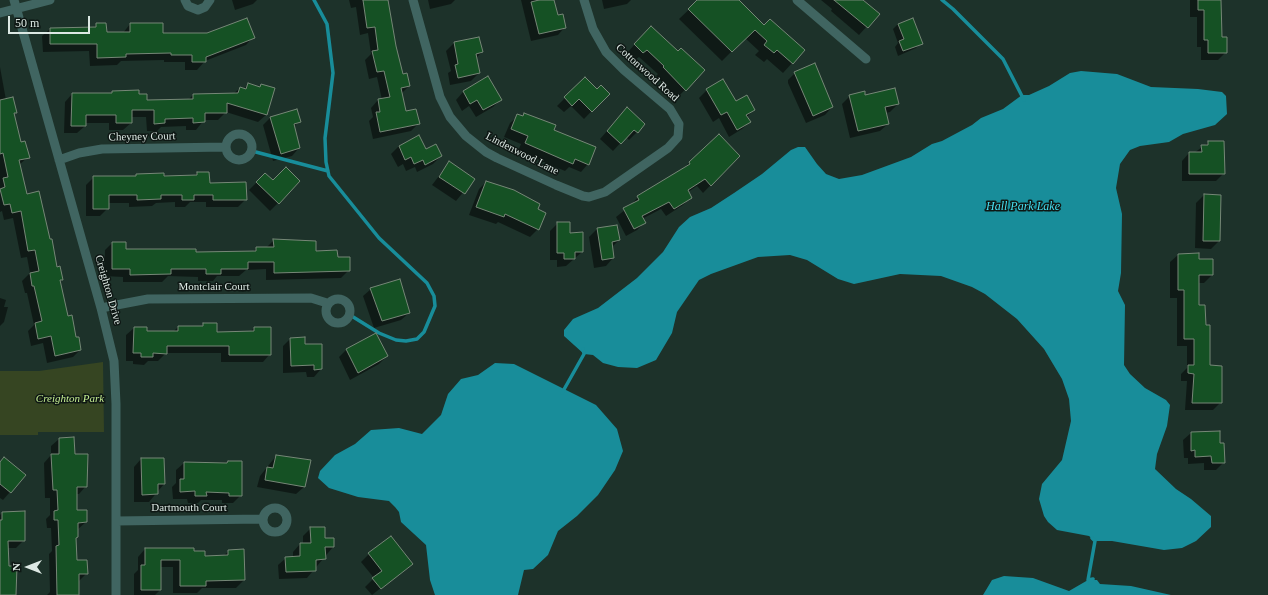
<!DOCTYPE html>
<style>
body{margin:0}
#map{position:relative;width:1268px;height:595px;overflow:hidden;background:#1d322a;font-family:Georgia,serif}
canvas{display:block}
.north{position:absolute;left:8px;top:547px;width:40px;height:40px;-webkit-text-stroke:3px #0e1714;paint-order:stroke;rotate:270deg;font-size:11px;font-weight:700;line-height:16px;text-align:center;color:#dce8e3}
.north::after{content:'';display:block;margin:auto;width:14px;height:18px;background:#dce8e3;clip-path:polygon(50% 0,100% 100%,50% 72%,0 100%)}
.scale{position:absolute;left:8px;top:16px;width:82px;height:18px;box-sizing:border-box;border:2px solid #dce8e3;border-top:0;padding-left:5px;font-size:12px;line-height:14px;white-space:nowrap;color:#dce8e3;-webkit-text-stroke:3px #0e1714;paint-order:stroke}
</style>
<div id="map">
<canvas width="1268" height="595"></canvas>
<div class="north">N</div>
<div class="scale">50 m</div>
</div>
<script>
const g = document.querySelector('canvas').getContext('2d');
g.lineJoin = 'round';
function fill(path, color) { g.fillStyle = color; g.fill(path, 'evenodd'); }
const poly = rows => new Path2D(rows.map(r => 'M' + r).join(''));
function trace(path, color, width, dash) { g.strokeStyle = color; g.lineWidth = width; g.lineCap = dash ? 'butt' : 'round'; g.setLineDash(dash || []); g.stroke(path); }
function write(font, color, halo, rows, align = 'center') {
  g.font = font + ' Georgia,serif'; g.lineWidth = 3; g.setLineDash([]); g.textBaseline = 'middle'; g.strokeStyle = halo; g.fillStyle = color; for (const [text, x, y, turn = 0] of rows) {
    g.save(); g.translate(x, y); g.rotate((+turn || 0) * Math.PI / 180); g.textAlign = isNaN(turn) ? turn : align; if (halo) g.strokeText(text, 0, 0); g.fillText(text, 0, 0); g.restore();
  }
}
const green = poly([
 [103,362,104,432,38,432,38,435,0,435,0,371,39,371]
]);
const water = poly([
 [1081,71,1117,74,1151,87,1198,89,1222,92,1226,96,1227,114,1215,125,1183,134,1169,142,1140,146,1130,150,1120,164,1116,188,1122,214,1121,273,1118,291,1125,305,1124,365,1130,374,1145,388,1166,400,1170,405,1167,426,1157,454,1155,469,1176,489,1191,499,1211,516,1211,527,1196,541,1182,548,1164,550,1112,541,1095,541,1089,536,1057,530,1048,522,1044,516,1039,499,1042,484,1062,460,1071,421,1069,399,1062,379,1044,349,1017,319,985,294,972,287,941,276,900,274,854,284,838,279,807,260,790,255,758,257,711,274,699,280,677,312,672,333,656,360,637,368,618,367,603,363,593,355,584,354,564,336,564,330,573,319,598,308,637,278,663,252,679,227,690,217,711,208,734,193,762,174,791,150,798,147,805,147,817,164,826,174,839,179,862,175,911,157,932,144,942,141,972,125,981,118,1003,109,1022,95,1029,95,1049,86,1070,73],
 [495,363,514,364,596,405,617,429,623,451,615,470,598,495,577,516,558,531,548,555,533,569,524,570,518,595,435,595,430,580,426,545,401,522,399,512,395,507,389,501,358,497,329,488,318,478,320,471,335,455,355,444,371,430,399,428,422,434,441,415,448,394,461,379,478,375],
 [1004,576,1033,578,1069,591,1088,580,1097,580,1100,584,1131,586,1171,595,983,595,992,580]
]);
const shadow = poly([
 [232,0,257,0,253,4,235,10],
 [349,0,386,0,402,75,409,86,401,94,405,112,418,124,411,131,373,139,369,121,373,117,371,108,378,100,382,100,377,77,369,79,365,60,371,54,368,33,360,35,356,7,351,8],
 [428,0,455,0,451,4,430,9],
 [521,0,553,0,557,16,565,27,558,35,531,41],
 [602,0,631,0,627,4,604,9],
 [699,0,738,0,764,26,804,50,783,73,767,59,764,62,755,55,759,51,745,38,722,61,679,19],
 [821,0,864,0,863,1,878,14,859,35,831,11,832,9],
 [1190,0,1220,0,1221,38,1226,52,1218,60,1201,60,1201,47,1197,47,1197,17,1190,17],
 [97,24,106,33,123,33,130,24,162,34,253,37,246,45,205,61,197,70,185,70,185,62,164,62,164,60,121,61,117,65,90,66,89,51,43,52,42,36,50,29,93,28],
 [898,24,921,43,916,48,898,56,895,47,898,43,893,29],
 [643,35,678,52,704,70,677,98,656,76,658,74,639,57,635,60,627,53],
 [479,38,482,52,476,58,479,73,471,81,450,85,448,73,451,71,446,51,454,43],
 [0,67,6,100,16,112,13,115,20,143,28,157,19,165,26,195,62,280,60,282,67,317,80,350,73,357,47,363,43,343,31,346,28,331,34,325,27,293,25,293,22,281,30,273,27,257,21,258,13,218,4,220,2,211,0,212],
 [796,72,832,107,825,115,806,123,788,83,788,80],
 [488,78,500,100,493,107,476,117,469,106,462,111,456,100,463,92],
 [585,78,597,91,608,94,584,119,571,106,564,112,557,106],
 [248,84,258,88,261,85,274,89,266,115,258,122,226,112,218,120,204,120,196,130,186,130,186,126,161,127,157,131,147,131,146,117,131,117,131,123,123,130,109,130,109,123,85,123,85,126,77,133,64,133,65,102,72,94,110,94,112,92,138,95,146,101,188,100,193,95,233,94,240,88,244,89],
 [707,90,754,109,747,117,750,122,742,129,729,137,719,118,713,122,699,98],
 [850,96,865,96,898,104,890,112,886,113,888,124,880,131,850,138,842,104],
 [524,114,552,131,588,164,581,172,569,167,565,171,518,151,521,144,504,137,510,123,518,116,521,117],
 [620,116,637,132,629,140,626,137,613,151,600,139],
 [271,117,299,121,294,127,299,148,292,156,273,161,263,125],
 [419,137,425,150,441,156,433,164,417,172,415,167,406,171,403,164,398,167,391,154,399,146],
 [1209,142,1224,173,1216,181,1182,181,1182,161,1189,153,1194,153],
 [739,156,703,193,697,186,688,192,691,197,683,205,666,216,661,209,642,219,644,223,637,230,626,236,616,217,631,205,638,197,682,170,689,163],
 [449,163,474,179,456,201,432,185],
 [197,173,209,184,246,199,238,207,206,207,206,202,190,202,185,207,175,207,175,202,156,203,152,206,129,207,129,203,108,203,108,208,100,216,86,216,86,185,94,177,135,177,136,175,194,176],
 [265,174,273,182,278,203,270,211,249,190],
 [486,182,536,209,538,229,530,237,498,222,496,224,469,215,479,189],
 [1204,195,1220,196,1219,241,1211,249,1195,248,1196,203],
 [558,223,569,234,582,252,566,266,557,267,557,260,550,260,550,231],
 [616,226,619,240,612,247,613,258,606,266,594,268,589,237,597,229],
 [274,240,296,240,297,242,315,252,337,258,349,270,341,278,266,280,266,269,246,270,239,276,217,276,213,281,198,281,198,277,168,276,162,282,123,282,123,277,104,276,105,250,112,243,125,250,195,253,252,252,257,248,266,248],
 [1198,254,1198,260,1212,275,1204,283,1198,283,1198,306,1209,366,1221,402,1213,410,1185,410,1187,381,1181,381,1181,374,1187,368,1187,346,1177,346,1177,298,1170,298,1170,262,1178,255],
 [371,289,409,313,401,320,374,328,363,296],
 [0,298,6,300,4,307,8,307,4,322,0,326],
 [204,324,216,333,250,332,254,328,270,354,263,362,221,362,221,353,166,353,158,361,148,361,144,365,133,364,133,361,126,361,126,335,134,328,146,332,173,332,178,327,201,327],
 [290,339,304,346,321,369,314,377,307,377,306,372,283,373,283,346],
 [346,350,387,356,379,364,350,380,339,357],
 [1191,433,1219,444,1224,462,1216,470,1204,470,1204,463,1188,464,1188,458,1184,458,1183,440],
 [59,439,74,455,86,486,79,494,76,494,76,511,86,522,77,530,77,537,75,539,76,561,87,573,79,581,78,595,87,595,47,595,50,592,49,554,52,551,51,528,47,528,46,519,50,515,50,498,45,498,44,463,51,455,51,446],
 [276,456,310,461,304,487,296,494,257,487,260,476],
 [141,459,164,484,149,502,134,502,134,467],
 [0,462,10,492,3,500,0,498],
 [241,462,241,495,233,503,222,503,222,500,201,500,198,503,188,503,187,499,173,499,172,487,176,483,176,470,184,463],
 [2,513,24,540,16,548,8,548,8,567,15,595,0,595,0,515],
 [311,528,333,547,307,578,279,579,278,565,286,558,293,557,293,552,300,544,303,544,303,536],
 [145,549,193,552,204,557,223,556,229,551,244,580,236,588,202,588,197,593,173,593,173,567,160,567,160,590,155,595,134,595,134,574,138,570,138,557],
 [369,554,411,564,372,595,365,587,374,578,361,562]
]);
const stream = poly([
 [314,0,327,24,333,73,325,138,326,162,329,176,379,238,427,283,434,296,435,306,424,332,417,339,406,341,396,340,379,333,350,315],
 [942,0,953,9,1003,59,1024,100],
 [252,151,328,171],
 [562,393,584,354,583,349],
 [1090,583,1093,579,1088,580,1095,541,1092,538]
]);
const building = poly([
 [363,0,388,0,396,46,403,74,407,73,410,86,401,88,406,111,416,109,420,124,380,132,376,112,380,112,378,99,390,97,384,71,377,72,372,51,378,50,375,27,367,28,363,0],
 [539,0,554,0,558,15,563,14,566,28,539,34,531,2,539,0],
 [697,0,739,0,764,25,770,19,805,50,793,64,777,50,774,53,764,45,767,41,755,30,732,52,688,9,697,0],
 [834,0,863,0,880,14,868,28,834,0],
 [1198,0,1221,0,1222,37,1227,37,1227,53,1208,53,1208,40,1204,40,1204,10,1198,10,1198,0],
 [247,18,255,38,206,57,206,62,192,62,192,55,171,55,171,53,126,54,126,57,97,58,97,44,50,44,50,28,96,27,96,23,106,23,107,32,130,32,130,23,163,23,163,33,207,33,247,18],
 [913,18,923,44,903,51,899,41,904,39,898,24,913,18],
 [651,26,678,51,681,48,705,70,686,91,663,67,664,66,647,50,643,53,634,44,651,26],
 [479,37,483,52,476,54,480,73,458,78,455,65,458,64,454,42,479,37],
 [815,63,833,107,813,116,794,72,815,63],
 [488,76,502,100,483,110,477,100,470,104,463,91,488,76],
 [585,77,597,89,601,85,610,94,592,112,579,99,572,106,564,97,585,77],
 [723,79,736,101,747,95,755,110,746,115,751,122,737,130,727,112,721,115,706,89,723,79],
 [248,83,260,87,261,84,275,88,267,115,227,103,227,113,205,113,205,122,193,123,193,118,165,119,165,123,154,124,154,110,132,110,132,123,116,123,116,115,86,115,86,126,71,126,72,93,112,93,112,91,139,90,139,94,147,94,147,100,193,99,193,94,238,93,240,87,246,89,248,83],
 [895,88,899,104,885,107,889,124,858,131,849,95,865,91,865,95,895,88],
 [13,97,17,113,14,113,21,142,25,141,30,158,19,160,27,194,39,191,50,239,52,239,57,267,60,266,63,280,60,280,68,316,72,315,76,337,79,337,81,350,55,356,51,336,38,339,35,323,42,321,34,286,32,286,30,273,39,271,35,250,28,251,21,211,12,213,10,204,4,205,0,189,5,187,3,178,8,177,3,153,0,154,0,100,13,97],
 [627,107,645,124,638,133,634,130,621,144,607,131,627,107],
 [297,109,301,122,294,124,300,148,281,154,270,117,297,109],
 [524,113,556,125,554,130,596,147,589,165,575,159,573,164,525,143,528,136,511,129,517,114,523,116,524,113],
 [719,134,740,156,711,186,705,179,688,190,692,198,674,209,669,202,642,216,646,223,634,229,623,208,639,200,637,196,690,164,689,162,719,134],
 [419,135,426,149,436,144,442,156,425,165,423,160,414,164,411,157,405,160,399,146,419,135],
 [1208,141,1224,141,1225,174,1189,174,1189,152,1202,152,1201,145,1208,145,1208,141],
 [449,161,475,179,465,194,439,177,449,161],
 [286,167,300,181,279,204,256,182,265,173,273,180,286,167],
 [197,172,209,172,210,183,246,182,247,200,213,200,213,195,194,195,194,200,182,200,182,195,161,195,161,199,137,200,137,195,109,195,109,209,93,209,93,176,136,176,136,174,164,173,164,176,197,175,197,172],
 [486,181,514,190,540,204,538,209,546,213,539,230,505,214,504,217,476,207,486,181],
 [1204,194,1221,195,1220,241,1203,241,1204,194],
 [557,222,570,222,570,233,583,232,583,252,575,252,575,259,564,259,564,253,557,253,557,222],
 [617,225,620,240,612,242,614,258,602,260,597,228,617,225],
 [273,239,316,241,316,251,337,250,338,257,350,257,350,271,274,273,274,262,248,262,248,269,221,269,221,274,206,274,206,269,171,269,171,274,130,275,130,269,112,269,112,242,126,242,126,249,196,249,196,252,256,251,256,247,274,247,273,239],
 [1199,253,1199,259,1213,259,1213,275,1199,275,1199,305,1205,305,1206,325,1210,325,1210,365,1222,366,1222,403,1192,403,1194,374,1188,373,1188,365,1194,365,1194,339,1184,339,1184,290,1178,290,1178,254,1199,253],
 [400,279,410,313,382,321,370,288,400,279],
 [203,323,217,323,217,332,254,331,254,327,271,327,271,355,229,355,229,346,167,346,167,354,153,353,153,357,141,357,141,353,133,353,134,327,147,327,147,331,178,331,178,326,203,326,203,323],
 [376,333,388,356,358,373,346,349,376,333],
 [305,337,305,344,322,344,322,369,314,370,314,365,291,366,290,338,305,337],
 [1220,431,1220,443,1224,443,1225,463,1212,463,1211,456,1195,457,1195,450,1191,451,1191,432,1220,431],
 [74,437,75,454,88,454,87,487,77,487,77,510,87,510,87,522,78,523,78,537,76,538,77,560,87,560,88,574,79,574,79,595,57,595,56,546,59,545,58,520,54,520,54,511,58,510,57,490,53,490,51,454,59,454,59,438,74,437],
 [276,455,311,460,305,487,265,480,267,467,273,468,276,455],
 [4,457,26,475,11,493,0,484,0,462,4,457],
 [141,458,164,458,165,484,158,484,158,494,142,495,141,458],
 [228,461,242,461,242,496,229,496,229,493,206,492,207,496,195,496,195,491,180,492,180,479,184,479,184,462,227,463,228,461],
 [25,511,25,541,8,541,9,566,17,566,16,595,0,595,0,520,2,520,2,512,25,511],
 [310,527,325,527,325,538,334,538,334,547,325,547,326,559,316,560,316,571,286,572,285,557,300,556,300,543,311,543,310,527],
 [391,536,413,564,381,589,372,578,382,571,368,553,391,536],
 [145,548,194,548,194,551,205,551,205,556,228,555,228,550,244,549,245,580,206,581,206,586,180,586,180,560,161,560,161,590,141,590,141,565,145,565,145,548]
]);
const minor = poly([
 [14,0,101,308,114,361,116,404,116,595],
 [185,0,188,6,198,10,205,7,210,0],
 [413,0,440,97,450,117,466,136,486,152,497,158,556,185,583,196,589,197,605,192,668,148,678,137,679,124,670,109,624,70,606,52,593,29,584,0],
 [797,0,866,59],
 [0,13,50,0],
 '226 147a13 13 0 1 1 26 0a13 13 0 1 1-26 0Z',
 [59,160,79,153,102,149,226,147],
 '326 311a12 12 0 1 1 24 0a12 12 0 1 1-24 0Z',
 [101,308,148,299,311,298,327,303],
 '263 520a12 12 0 1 1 24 0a12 12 0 1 1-24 0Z',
 [116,521,262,519]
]);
const streetNames = [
 ["Cottonwood Road",647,73,42],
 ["Cheyney Court",142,137,-1],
 ["Lindenwood Lane",522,154,27],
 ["Montclair Court",214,287],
 ["Creighton Drive",108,290,74],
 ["Dartmouth Court",189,508]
];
const parkNames = [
 ["Creighton Park",70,399]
];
const waterNames = [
 ["Hall Park Lake",1023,207]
];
fill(green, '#364522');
fill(water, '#188d9a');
fill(shadow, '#0007');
trace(stream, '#188d9a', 3.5);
fill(building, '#155124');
trace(building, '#768777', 1);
trace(minor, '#406561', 9);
write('11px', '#dce8e3', '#0e1714', streetNames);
write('italic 11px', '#c5ed91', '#0e1714', parkNames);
write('italic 12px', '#47dff1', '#0e1714', waterNames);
</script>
